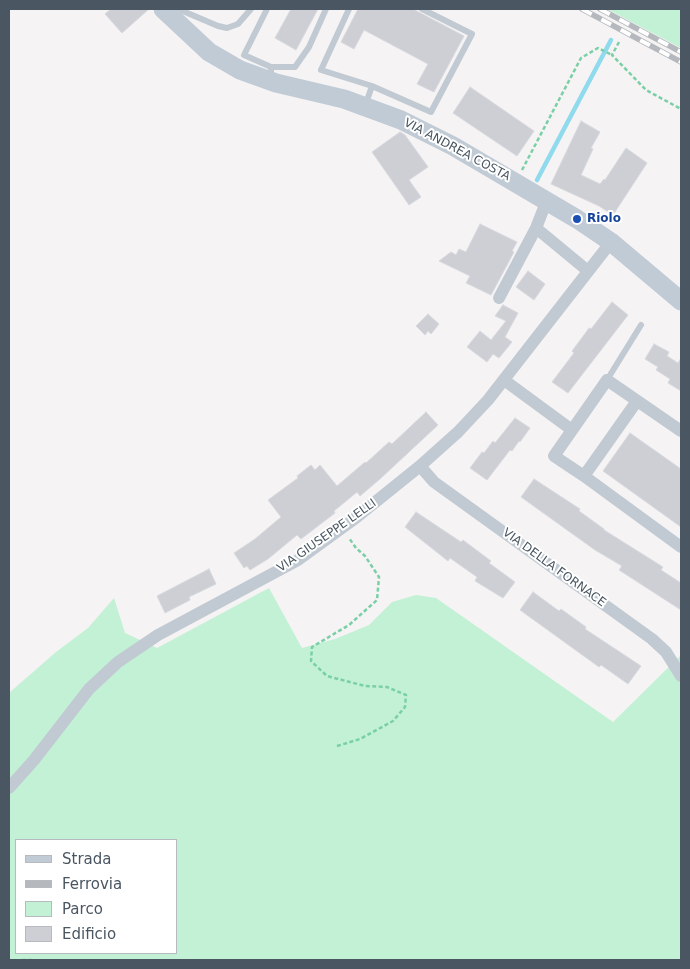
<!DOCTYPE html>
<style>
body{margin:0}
#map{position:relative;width:690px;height:969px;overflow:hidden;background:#f5f3f3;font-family:"DejaVu Sans",sans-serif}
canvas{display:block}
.frame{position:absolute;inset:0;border:10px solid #4a5661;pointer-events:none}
.legend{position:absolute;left:15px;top:839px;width:162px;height:115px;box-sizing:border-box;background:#fff;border:1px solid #b7bbc0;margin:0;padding:6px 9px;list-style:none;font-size:15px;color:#4a5661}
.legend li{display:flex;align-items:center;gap:10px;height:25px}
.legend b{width:25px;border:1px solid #b7bbc0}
</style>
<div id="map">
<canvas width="690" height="969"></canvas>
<div class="frame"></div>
<ul class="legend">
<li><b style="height:6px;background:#c1cbd6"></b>Strada</li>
<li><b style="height:6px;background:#b5b8bd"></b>Ferrovia</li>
<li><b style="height:14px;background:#c3f1d5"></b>Parco</li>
<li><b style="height:14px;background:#cdcfd5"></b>Edificio</li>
</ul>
</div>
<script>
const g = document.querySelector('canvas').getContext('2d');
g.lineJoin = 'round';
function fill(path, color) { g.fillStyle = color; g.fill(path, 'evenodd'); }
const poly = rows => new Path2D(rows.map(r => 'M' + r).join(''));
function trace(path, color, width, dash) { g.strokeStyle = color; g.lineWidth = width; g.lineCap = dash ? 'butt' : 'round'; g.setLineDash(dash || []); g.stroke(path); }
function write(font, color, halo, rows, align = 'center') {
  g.font = font + ' "DejaVu Sans",sans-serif'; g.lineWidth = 4; g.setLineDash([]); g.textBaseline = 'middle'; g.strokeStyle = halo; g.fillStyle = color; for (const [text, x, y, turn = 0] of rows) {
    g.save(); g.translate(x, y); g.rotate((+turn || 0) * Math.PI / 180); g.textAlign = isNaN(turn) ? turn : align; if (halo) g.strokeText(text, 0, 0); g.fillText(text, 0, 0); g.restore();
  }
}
const green = poly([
 [607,9,681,9,681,48],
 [269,588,302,648,335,639,369,625,392,602,416,595,436,598,613,722,681,655,681,960,9,960,9,693,56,652,88,628,114,598,125,633,157,648],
 [16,840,176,840,176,953,16,953]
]);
const stream = poly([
 [537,180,611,40]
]);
const building = poly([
 [111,9,149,9,122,33,105,14,111,9],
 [291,9,318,9,296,50,275,38,291,9],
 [358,9,413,9,464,36,434,92,417,84,428,64,364,30,354,49,341,42,358,9],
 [470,87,534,131,517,156,453,113,470,87],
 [581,121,600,132,591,148,593,149,581,175,600,184,604,179,605,180,626,148,647,163,613,215,599,206,551,184,581,121],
 [400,132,405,135,428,167,409,180,421,197,409,205,372,152,400,132],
 [480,224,517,242,512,251,514,252,491,295,466,283,470,276,439,261,451,252,456,255,459,249,466,252,480,224],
 [528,271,545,284,534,300,516,287,528,271],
 [612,302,628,315,568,393,552,382,574,353,572,351,584,335,589,328,591,329,612,302],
 [503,305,518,313,505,337,512,342,499,358,493,354,487,362,467,347,480,331,491,340,506,321,495,316,503,305],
 [428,314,439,324,431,334,428,331,425,335,416,326,428,314],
 [654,344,669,352,667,356,678,363,681,358,681,391,668,383,670,379,656,370,658,367,645,359,654,344],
 [426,412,438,425,380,479,360,496,357,492,334,511,335,513,301,539,297,535,268,559,250,570,247,566,244,568,234,553,255,539,281,517,268,500,298,478,297,476,311,465,315,470,320,465,337,486,365,462,366,463,389,442,392,444,426,412],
 [515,418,530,428,520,442,519,441,512,451,510,450,487,480,470,468,482,452,484,453,493,441,495,443,515,418],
 [630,433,681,469,681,527,603,471,630,433],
 [534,479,580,509,579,511,604,529,604,530,663,567,661,570,681,583,681,610,619,570,622,566,595,550,521,497,534,479],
 [416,512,461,542,463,540,491,561,489,563,515,582,503,598,475,581,477,577,450,558,448,561,405,527,416,512],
 [209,569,216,584,189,597,190,600,165,613,157,596,209,569],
 [533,592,559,611,561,609,586,627,585,629,641,666,628,684,601,665,599,667,520,610,533,592]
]);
const path = poly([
 [619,42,612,55,646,90,681,109],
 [522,170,581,58,598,48,612,55],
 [337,746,360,739,393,721,405,707,406,695,387,687,365,686,327,676,311,661,312,647,349,625,377,600,379,577,365,556,356,548,349,538],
 [22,960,32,960]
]);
const service = poly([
 [178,9,218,26,227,28,238,24,251,9],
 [267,9,244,55,271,67,271,78],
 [349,9,321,70,372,86,431,112,472,34,422,9],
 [271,67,295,67,309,47,326,9],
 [365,106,372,86],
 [607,380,641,325]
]);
const minor = poly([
 [536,228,588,271],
 [499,298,536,228,547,200],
 [504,380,572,430],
 [681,431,607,380,554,456,584,476,681,547],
 [420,466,434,482,652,639,666,652,681,676],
 [584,476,637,401],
 [9,788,34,760,89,689,118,662,158,635,298,560,353,520,420,466,458,432,488,400,611,242]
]);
const secondary = poly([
 [163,9,209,52,240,70,276,83,344,99,401,120,453,146,577,219,611,242,681,301]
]);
const rail = poly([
 [582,9,681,62],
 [600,9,681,52]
]);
const markers = [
 [577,219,5,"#1a4fb4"]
];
const streetNames = [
 ["VIA ANDREA COSTA",457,150,28],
 ["VIA GIUSEPPE LELLI",327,536,-35],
 ["VIA DELLA FORNACE",554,568,36]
];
const transitNames = [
 ["Riolo",587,219]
];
fill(green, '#c3f1d5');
trace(stream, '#90daee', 4.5);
fill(building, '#cdcfd5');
trace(building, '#d7d9de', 1);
trace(path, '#7ad0a6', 2.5, [4, 2.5]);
trace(service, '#c1cad2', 6);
trace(minor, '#c1cad2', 12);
trace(secondary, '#c1cbd6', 19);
trace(rail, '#b5b8bd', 5.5);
trace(rail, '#fff', 4, [11]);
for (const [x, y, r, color] of markers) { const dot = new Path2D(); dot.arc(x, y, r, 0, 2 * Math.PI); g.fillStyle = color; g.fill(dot); trace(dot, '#fff', 2); }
write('12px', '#4a5661', '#fff', streetNames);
write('bold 12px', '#164399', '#fff', transitNames, 'left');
</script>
